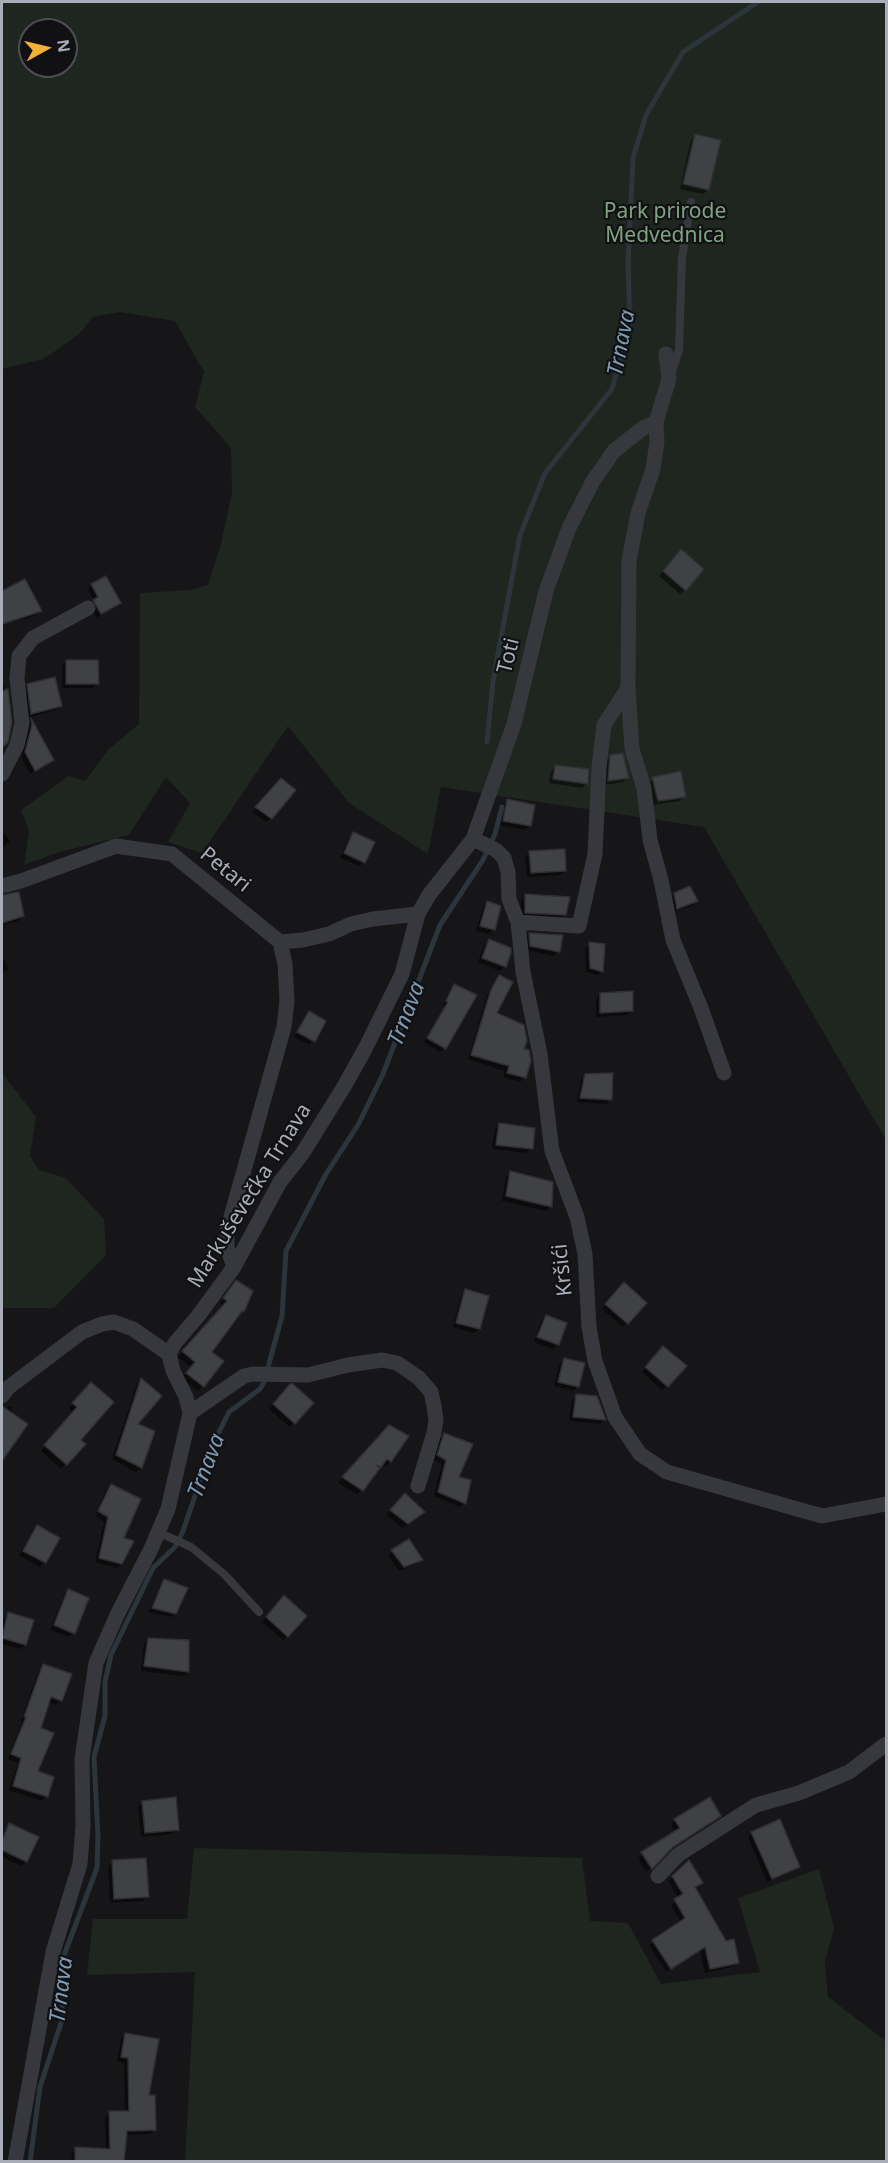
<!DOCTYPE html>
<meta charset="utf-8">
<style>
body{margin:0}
#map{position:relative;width:888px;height:2163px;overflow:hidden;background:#161618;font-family:"Noto Sans",sans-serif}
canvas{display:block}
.frame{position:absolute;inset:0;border:3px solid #a8adb8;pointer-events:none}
.north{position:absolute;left:18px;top:18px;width:60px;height:60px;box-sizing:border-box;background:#111113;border:2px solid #4d4f55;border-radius:50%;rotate:82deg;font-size:16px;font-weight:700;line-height:24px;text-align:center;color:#a8adb8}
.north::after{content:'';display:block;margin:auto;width:21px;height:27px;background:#f2b134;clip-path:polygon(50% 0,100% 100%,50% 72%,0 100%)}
</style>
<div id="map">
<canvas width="888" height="2163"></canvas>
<div class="frame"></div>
<div class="north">N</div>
</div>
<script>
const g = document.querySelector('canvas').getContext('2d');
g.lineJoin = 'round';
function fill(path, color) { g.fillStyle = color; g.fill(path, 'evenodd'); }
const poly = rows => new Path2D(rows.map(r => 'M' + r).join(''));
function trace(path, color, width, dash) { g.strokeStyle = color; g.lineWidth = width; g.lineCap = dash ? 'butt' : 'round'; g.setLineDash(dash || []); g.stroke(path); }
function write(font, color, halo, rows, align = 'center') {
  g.font = font + ' "Noto Sans",sans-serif'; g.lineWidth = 4.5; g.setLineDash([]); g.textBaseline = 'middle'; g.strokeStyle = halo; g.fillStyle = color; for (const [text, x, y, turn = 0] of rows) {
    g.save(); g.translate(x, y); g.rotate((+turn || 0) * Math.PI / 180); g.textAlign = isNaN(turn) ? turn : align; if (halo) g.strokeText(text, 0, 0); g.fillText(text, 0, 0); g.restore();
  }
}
const green = poly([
 [2,2,886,2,886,1140,704,827,441,787,428,854,349,803,288,726,202,853,168,842,190,803,166,777,129,835,59,852,24,865,29,831,21,810,69,776,85,781,108,750,139,724,140,593,190,590,208,585,221,544,232,493,231,448,195,407,204,372,175,321,120,312,93,317,79,334,44,359,2,369],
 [30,30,66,30,66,66,30,66],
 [2,1073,36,1117,30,1156,39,1170,66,1178,104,1219,106,1255,54,1308,2,1308],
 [194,1848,582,1858,590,1921,628,1923,661,1984,760,1972,738,1898,819,1869,834,1928,825,1962,828,1997,886,2041,886,2161,185,2161,195,1972,87,1975,93,1919,187,1919]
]);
const shadow = poly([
 [695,136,708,190,703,194,680,189,691,140],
 [677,556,685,590,680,594,659,576],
 [92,585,119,602,96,618,89,605,94,601,88,590],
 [6,590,40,611,35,616,2,624,2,594],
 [66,662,97,683,93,688,62,688,62,666],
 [2,676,5,691,6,742,2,746],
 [28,685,61,705,56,710,27,718,24,690],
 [31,720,52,760,30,774,21,757,28,731,27,724],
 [611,757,628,777,623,782,604,785,606,761],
 [556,766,587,783,582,788,549,783,551,771],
 [653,779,685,796,680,801,653,805,649,783],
 [281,780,271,818,266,822,252,812],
 [507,801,533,806,529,826,525,830,499,825,503,805],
 [2,831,10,841,2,848],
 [354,834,364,862,360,866,340,858,349,838],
 [530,852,565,871,560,875,527,877,525,857],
 [18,893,23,916,18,921,2,925,2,897],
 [526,895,565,915,560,919,520,915,521,900],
 [675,895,696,901,692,906,672,912,670,899],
 [487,903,494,929,489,934,476,931,483,907],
 [529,934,558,951,554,956,526,950,525,939],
 [489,941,505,966,500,971,478,962,484,946],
 [590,944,602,971,597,975,586,972,585,948],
 [2,954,8,969,2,974],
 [499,977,495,1014,522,1050,525,1077,520,1082,503,1077,505,1071,468,1059,487,996],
 [454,986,445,1048,440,1052,424,1042,445,1007,443,1006,450,990],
 [600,994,632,1011,627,1015,596,1017,596,999],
 [309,1013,314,1041,309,1045,294,1037],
 [585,1075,610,1099,606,1104,577,1102,581,1080],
 [500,1124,531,1148,527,1153,492,1149,495,1129],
 [511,1173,550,1206,546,1211,502,1201,506,1177],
 [232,1287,243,1311,210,1352,222,1362,198,1391,182,1378,191,1367,178,1357,223,1306,220,1303],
 [620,1289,627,1323,623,1327,602,1309],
 [466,1291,479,1329,474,1333,453,1327,461,1296],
 [546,1317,565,1324,557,1345,553,1349,534,1342,541,1321],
 [659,1352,684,1366,662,1390,642,1372],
 [564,1360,578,1386,573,1391,554,1386,559,1365],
 [141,1380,135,1425,153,1432,141,1468,136,1472,112,1459,137,1384],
 [86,1388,79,1440,83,1444,61,1469,41,1451,74,1413,69,1408],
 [285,1391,294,1423,290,1427,269,1409],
 [577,1395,604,1419,600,1424,569,1421,572,1400],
 [9,1406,12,1407,4,1453,2,1451,2,1408,5,1410],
 [389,1427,406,1437,390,1462,385,1466,382,1463,357,1494,338,1483],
 [444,1434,465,1503,460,1507,434,1496,442,1464,434,1460,440,1439],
 [111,1486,122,1539,121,1564,116,1568,95,1562,104,1522,95,1516,106,1490],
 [405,1496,418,1517,402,1528,386,1515],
 [37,1527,58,1538,40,1567,19,1555],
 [392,1551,421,1560,416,1564,399,1571,388,1555],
 [165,1581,175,1613,171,1617,149,1612,160,1586],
 [68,1591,74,1633,69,1637,50,1630,64,1596],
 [280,1602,287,1636,283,1640,262,1622],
 [9,1614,25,1645,21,1649,2,1644,2,1628,4,1619],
 [149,1639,188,1672,183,1676,141,1671,144,1644],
 [43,1666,61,1700,56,1705,48,1702,39,1729,36,1772,46,1796,42,1801,9,1790,18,1763,8,1759,22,1722,21,1721,39,1670],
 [143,1802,177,1829,172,1834,141,1837,138,1807],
 [720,1815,667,1851,646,1872,638,1858,675,1832,671,1825,675,1820],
 [10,1825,26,1861,22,1866,2,1857,2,1838],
 [752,1833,798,1866,794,1871,767,1882,748,1837],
 [112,1862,147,1897,143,1901,110,1903,108,1866],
 [689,1862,701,1883,694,1888,737,1963,732,1967,705,1973,700,1950,666,1972,649,1945,681,1923,671,1905,679,1899,668,1881],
 [125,2035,148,2096,155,2129,150,2134,125,2135,123,2162,71,2162,72,2153,76,2149,106,2151,105,2117,109,2113,125,2112,124,2063,117,2061,121,2039]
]);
const stream = poly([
 [487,742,493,681,520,535,545,473,612,389,630,324,628,264,633,158,646,115,683,52,758,2],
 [30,2162,40,2087,62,2020,63,1958,97,1868,98,1836,94,1757,105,1716,105,1682,111,1655,153,1568,175,1547,183,1531,212,1446,229,1412,260,1389,264,1382,282,1316,286,1251,326,1174,358,1125,383,1074,440,925,483,860,495,834,502,807]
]);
const building = poly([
 [695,134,721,140,709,190,683,184,695,134],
 [681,549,704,569,686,591,663,571,681,549],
 [106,576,121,603,101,614,93,600,98,597,91,584,106,576],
 [25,579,42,611,2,624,2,591,25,579],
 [66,660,98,660,99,684,66,684,66,660],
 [55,677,62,706,31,714,27,684,55,677],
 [8,689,12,722,8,742,2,748,2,691,8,689],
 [31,718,54,760,35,771,25,752,32,725,31,718],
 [623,753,629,778,608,781,610,755,623,753],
 [555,765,589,769,588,784,553,779,555,765],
 [681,771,686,797,658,801,652,777,681,771],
 [281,778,296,790,272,819,255,807,281,778],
 [507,799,535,805,531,826,503,821,507,799],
 [353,832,375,842,365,863,344,853,353,832],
 [565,849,566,871,531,873,529,851,565,849],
 [690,886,698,901,677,909,674,893,690,886],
 [19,892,24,916,2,923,2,895,19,892],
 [525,894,570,897,566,915,525,913,525,894],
 [487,901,501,906,495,930,480,926,487,901],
 [529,933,563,935,560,952,530,946,529,933],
 [489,939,511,948,511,953,506,967,482,958,489,939],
 [589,942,605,944,603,972,590,968,589,942],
 [499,975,513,982,497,1013,524,1025,527,1041,524,1049,529,1050,531,1061,526,1078,507,1073,509,1066,471,1055,491,990,499,975],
 [454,984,477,995,446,1049,427,1038,448,1002,446,1001,454,984],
 [633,991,633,1011,600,1013,600,993,633,991],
 [309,1011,326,1021,315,1042,297,1032,309,1011],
 [613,1073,612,1100,580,1098,585,1074,613,1073],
 [499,1123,535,1128,533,1149,496,1145,499,1123],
 [510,1171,553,1182,552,1207,506,1196,510,1171],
 [236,1280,253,1291,244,1312,242,1311,212,1352,224,1361,204,1387,186,1373,195,1362,182,1351,227,1301,223,1298,236,1280],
 [624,1282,647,1303,628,1324,605,1304,624,1282],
 [465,1289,489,1296,480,1329,456,1323,465,1289],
 [546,1315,567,1323,559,1345,537,1337,546,1315],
 [663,1346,687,1366,668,1387,645,1367,663,1346],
 [564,1358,585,1363,579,1387,558,1382,564,1358],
 [141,1378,162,1396,138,1424,155,1431,142,1468,116,1455,141,1378],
 [91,1382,114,1402,81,1440,86,1444,67,1465,44,1445,77,1407,72,1403,91,1382],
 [290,1384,293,1384,314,1403,295,1424,273,1404,290,1384],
 [576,1394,597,1396,606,1420,573,1417,576,1394],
 [2,1406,28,1424,2,1461,2,1406],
 [389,1425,409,1436,391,1462,387,1459,381,1467,376,1465,380,1468,363,1491,342,1477,389,1425],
 [444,1433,473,1444,459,1477,471,1480,466,1504,438,1492,446,1460,437,1455,444,1433],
 [111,1484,141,1499,124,1538,134,1541,122,1564,99,1558,108,1517,98,1511,111,1484],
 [405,1493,425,1512,408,1524,390,1510,405,1493],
 [37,1525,60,1538,46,1563,23,1551,37,1525],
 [409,1539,423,1560,404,1567,391,1550,409,1539],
 [164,1579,188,1588,176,1614,152,1608,164,1579],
 [68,1589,89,1598,75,1634,54,1625,68,1589],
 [284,1595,307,1616,288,1637,266,1617,284,1595],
 [8,1612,34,1620,26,1645,2,1638,8,1612],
 [148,1638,189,1640,189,1672,144,1666,148,1638],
 [43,1664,72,1674,62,1701,51,1697,41,1728,54,1733,38,1771,54,1777,48,1797,13,1786,21,1758,11,1754,26,1717,24,1717,43,1664],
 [176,1797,179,1830,145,1833,142,1801,176,1797],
 [710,1797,721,1816,673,1847,652,1869,641,1852,680,1828,674,1819,710,1797],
 [780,1819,800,1867,772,1879,751,1832,780,1819],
 [9,1823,39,1837,27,1862,2,1850,2,1841,9,1823],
 [146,1858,149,1897,114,1899,112,1860,146,1858],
 [689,1860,703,1883,695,1887,726,1941,734,1939,739,1963,710,1969,705,1947,671,1969,652,1940,685,1918,674,1899,683,1894,672,1876,689,1860],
 [125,2033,159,2039,149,2095,155,2095,156,2130,127,2131,124,2162,75,2162,75,2147,110,2149,109,2111,129,2111,128,2058,121,2057,125,2033]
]);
const service = poly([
 [672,372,679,350,682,258,691,202],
 [158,1532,191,1547,224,1574,259,1612]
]);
const minor = poly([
 [628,688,632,749,644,788,650,840,661,880,673,940,701,1008,724,1073],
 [2,774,17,745,22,723,17,678,19,656,33,638,88,608],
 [473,839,496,850,504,858,508,872,509,899,518,922,523,972,540,1054,552,1151,577,1217,585,1254,589,1327,595,1361,615,1417,640,1454,667,1472,822,1516,886,1504],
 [2,886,21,881,116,846,172,854,280,942,303,940,329,934,351,924,373,919,418,914],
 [518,922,579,926,595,854,599,767,604,725,628,688,629,561,638,513,653,469,657,442,656,422,669,379,666,354],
 [234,1267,227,1247,227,1231,284,1027,287,1001,285,964,280,942],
 [2,1396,9,1387,82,1332,102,1324,114,1322,133,1329,169,1354],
 [190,1413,244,1376,253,1374,308,1375,348,1365,382,1360,397,1363,419,1378,431,1392,434,1406,436,1419,434,1433,418,1486],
 [658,1876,678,1855,756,1805,799,1793,849,1772,886,1744],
 [15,2162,53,1952,80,1864,83,1826,82,1759,96,1663,117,1615,151,1549,168,1509,190,1413,186,1397,173,1371,169,1354,175,1343,198,1316,234,1267,280,1182,302,1154,345,1085,366,1047,402,974,418,914,429,895,473,839,514,724,546,591,569,528,593,481,614,451,643,428,656,422]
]);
const parkNames = [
 ["Park prirode",665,212],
 ["Medvednica",665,236]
];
const streetNames = [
 ["Toti",509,656,-76],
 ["Petari",225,870,39],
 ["Markuševečka Trnava",250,1196,-58],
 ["Kršići",563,1270,-96]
];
const waterNames = [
 ["Trnava",622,343,-79],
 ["Trnava",407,1014,-69],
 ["Trnava",207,1466,-69],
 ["Trnava",62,1990,-83]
];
fill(green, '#1e261f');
fill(shadow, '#0007');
trace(stream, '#2c353c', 5);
fill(building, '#404145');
trace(building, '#303034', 1.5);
trace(service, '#37383d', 8);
trace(minor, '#37383d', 15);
write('21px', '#7fa381', '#111113', parkNames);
write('21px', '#a8adb8', '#111113', streetNames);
write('italic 22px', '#7f9bb3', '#111113', waterNames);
</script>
